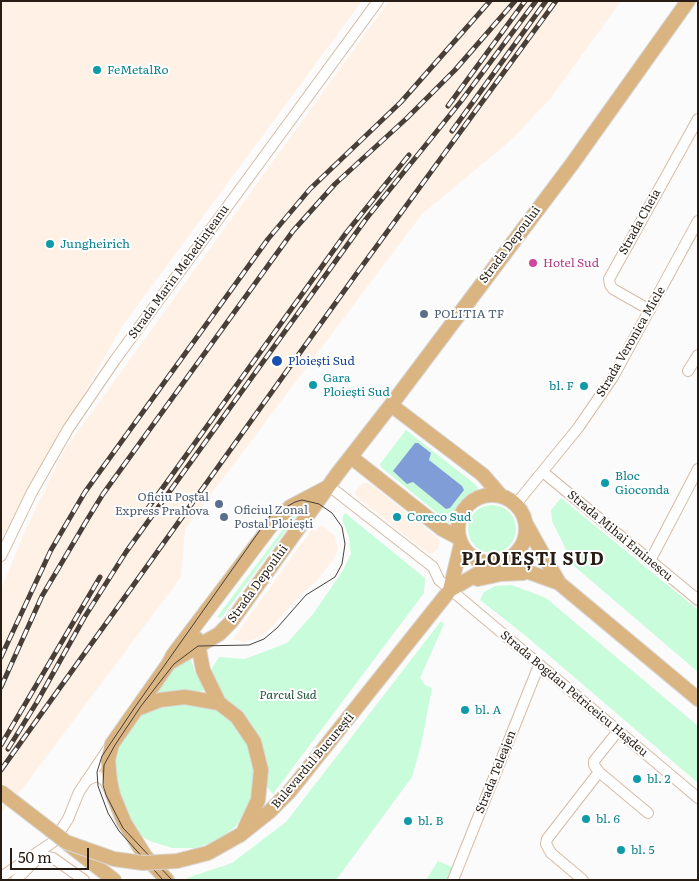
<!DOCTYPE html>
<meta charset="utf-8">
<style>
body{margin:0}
#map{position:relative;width:699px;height:881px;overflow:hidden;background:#fbfbfb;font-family:Literata,serif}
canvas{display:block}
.frame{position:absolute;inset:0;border:2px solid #271d15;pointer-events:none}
.scale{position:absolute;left:10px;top:848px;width:79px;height:22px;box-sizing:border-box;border:2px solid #271d15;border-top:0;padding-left:6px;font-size:15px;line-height:18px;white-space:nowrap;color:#271d15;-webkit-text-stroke:4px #fff;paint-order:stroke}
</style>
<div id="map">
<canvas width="699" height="881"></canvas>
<div class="frame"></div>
<div class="scale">50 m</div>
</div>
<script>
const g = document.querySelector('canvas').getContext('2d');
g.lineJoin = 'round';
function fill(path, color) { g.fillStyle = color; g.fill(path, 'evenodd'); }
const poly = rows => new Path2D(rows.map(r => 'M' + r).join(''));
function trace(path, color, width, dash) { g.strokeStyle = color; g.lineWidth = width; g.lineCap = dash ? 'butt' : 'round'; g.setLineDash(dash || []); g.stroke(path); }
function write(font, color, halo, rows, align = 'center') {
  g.font = font + ' Literata,serif'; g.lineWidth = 4; g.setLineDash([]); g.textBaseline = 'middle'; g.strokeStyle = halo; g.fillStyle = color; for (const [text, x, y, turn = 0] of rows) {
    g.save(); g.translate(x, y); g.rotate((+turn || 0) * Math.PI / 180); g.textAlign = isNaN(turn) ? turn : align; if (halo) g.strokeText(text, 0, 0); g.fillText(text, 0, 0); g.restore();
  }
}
const built = poly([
 [1,1,362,1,123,325,1,539],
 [389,1,621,1,550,99,510,141,422,214,185,529,181,577,23,788,1,813,1,590,24,533,63,452],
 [363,483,368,483,375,487,439,539,440,543,438,549,433,553,429,554,424,550,361,500,356,496,355,491],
 [321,525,334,535,338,549,335,557,316,582,302,593,268,631,258,638,244,642,233,639,312,529,316,531]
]);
const green = poly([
 [406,430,476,485,478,489,477,492,465,499,456,510,453,521,451,523,449,523,381,467,380,464],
 [561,498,698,610,698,672,574,566,552,521,551,510],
 '468 529a24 24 0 1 1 48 0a24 24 0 1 1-48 0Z',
 [345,513,425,578,424,593,273,794,267,787,265,765,231,706,212,682,212,668,219,657,245,659,287,643,313,614,342,572,351,554,349,538,342,518],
 [293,516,295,518,221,618,217,617],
 [512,585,546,598,698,726,698,783,526,636,480,600,484,592,495,586],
 [441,621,444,624,420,678,425,685,432,688,421,745,412,777,336,880,189,880,187,878,232,863,286,822],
 [184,656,190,656,195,673,204,686,204,690,198,693,187,689,157,693,157,690],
 [172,703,195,703,217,710,235,723,249,742,256,764,256,787,249,809,235,827,217,841,195,848,172,848,150,841,141,836,133,826,124,808,116,783,114,753,131,724,150,710],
 [438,861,454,868,449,880,426,880]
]);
const water = poly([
 [415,443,418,443,431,453,429,460,462,486,464,490,450,508,446,509,413,482,407,484,393,471]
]);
const minor = poly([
 [650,310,613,289,610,285,609,279,698,119],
 [688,371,698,355],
 [543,472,698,600],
 [329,486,433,567,439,580,698,798],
 [516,504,578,428,613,377,698,221],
 [1,556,32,492,68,429,115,360,378,1],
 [650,561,698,469],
 [599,772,648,813],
 [86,781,96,776,101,778,105,781,110,791],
 [1,877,53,842,68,819,79,792,108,749],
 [16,880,37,859,45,856,53,858,84,880],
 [453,880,539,665],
 [583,880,551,853,546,844,547,839,599,772,594,765,594,761,618,731]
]);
const major = poly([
 [391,405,483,475,501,496],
 [351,457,442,529,459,538],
 '458 529a34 34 0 1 1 68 0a34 34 0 1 1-68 0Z',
 [526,524,559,583],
 [501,562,559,583,698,699],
 [478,579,501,574,523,573],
 [450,590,461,544],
 [197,639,203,670,219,703],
 [169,663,219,634,231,622,338,473,391,405,572,164,688,1],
 [137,709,160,700,185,697,219,703,237,717,254,742,261,770,258,800,245,828],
 [240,835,269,812,290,791,450,590,496,563],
 [68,844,114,880],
 [167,880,145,856,124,822,113,795,110,781,108,760,112,744,169,663,173,655,273,523,290,507,326,488]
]);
const tram = poly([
 [163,880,119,831,108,813,98,786,97,772,102,756,135,707,270,516,295,502,302,500,319,504,332,513,342,527,345,544,342,564,335,577,306,595,277,628,264,639,249,645,198,646,174,664,141,706,115,745,104,765,103,785,106,795,123,828,172,880]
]);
const rail = poly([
 [448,106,525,1],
 [452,131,546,1],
 [146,511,346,233,409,155],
 [1,657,51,550,85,492,268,239,310,189,401,102,490,1],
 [1,687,42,596,87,520,103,494,293,231,335,184,407,118,455,70,515,1],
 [1,745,100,577],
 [8,749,37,702,84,618,126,552,366,219,462,100,536,1],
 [1,770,357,273,556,1]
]);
const majorBridge = poly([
 [1,792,66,842,114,859,143,863,177,861,208,853,240,835]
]);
const markers = [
 [97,70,5,"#0f9aa8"],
 [50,244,5,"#0f9aa8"],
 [533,263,5,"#d1479c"],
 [424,314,5,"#5c6f8a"],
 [277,361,6,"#1a4fb4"],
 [313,385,5,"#0f9aa8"],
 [584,386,5,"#0f9aa8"],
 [605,483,5,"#0f9aa8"],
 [219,504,5,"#5c6f8a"],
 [224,517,5,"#5c6f8a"],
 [397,517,5,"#0f9aa8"],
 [465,710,5,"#0f9aa8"],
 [637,779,5,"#0f9aa8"],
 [586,819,5,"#0f9aa8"],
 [408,821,5,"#0f9aa8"],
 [621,850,5,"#0f9aa8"]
];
const cultureNames = [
 ["FeMetalRo",107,70],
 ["Jungheirich",60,244],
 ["Gara",323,378],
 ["Ploiești Sud",323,392],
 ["bl. F",574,386,"right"],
 ["Bloc",615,476],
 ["Gioconda",615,490],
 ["Coreco Sud",407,517],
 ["bl. A",475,710],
 ["bl. 2",647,779],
 ["bl. 6",596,819],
 ["bl. B",418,821],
 ["bl. 5",631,850]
];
const streetNames = [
 ["Strada Cheia",640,222,-61],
 ["Strada Depoului",510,245,-53],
 ["Strada Marin Mehedințeanu",179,272,-54],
 ["Strada Veronica Micle",631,342,-60],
 ["Strada Mihai Eminescu",620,536,40],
 ["Strada Depoului",258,584,-54],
 ["Strada Bogdan Petriceicu Hașdeu",574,694,40],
 ["Bulevardul București",313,761,-50],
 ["Strada Teleajen",496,772,-68]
];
const hotelNames = [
 ["Hotel Sud",543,263]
];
const serviceNames = [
 ["POLITIA TF",434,314],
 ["Oficiu Poștal",209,497,"right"],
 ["Express Prahova",209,511,"right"],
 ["Oficiul Zonal",234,510],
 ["Postal Ploiești",234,524]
];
const transitNames = [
 ["Ploiești Sud",288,361]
];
const parkNames = [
 ["Parcul Sud",288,695]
];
const districtNames = [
 ["PLOIEȘTI SUD",533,560]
];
fill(built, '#fff1e5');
fill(green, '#c8fcdb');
fill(water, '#809dd8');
trace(minor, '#d6bba4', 12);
trace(major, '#d8d6d5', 16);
trace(minor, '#fff', 10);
trace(major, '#dab582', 14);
trace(tram, '#473f38', 1);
trace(rail, '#473f38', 5);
trace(rail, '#fff', 3, [9]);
trace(majorBridge, '#d8d6d5', 16, []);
trace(majorBridge, '#dab582', 14);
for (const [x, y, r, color] of markers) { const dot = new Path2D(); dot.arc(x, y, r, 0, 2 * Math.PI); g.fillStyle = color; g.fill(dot); trace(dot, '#fff', 2); }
write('12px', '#0d838f', '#fff', cultureNames, 'left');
write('12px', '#271d15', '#fff', streetNames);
write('12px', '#b23c85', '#fff', hotelNames, 'left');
write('12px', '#4e5e75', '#fff', serviceNames, 'left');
write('12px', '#164399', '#fff', transitNames, 'left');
write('italic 12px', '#215539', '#fff', parkNames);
g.letterSpacing = '1px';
write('bold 18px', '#271d15', '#fff', districtNames);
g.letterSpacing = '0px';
</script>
